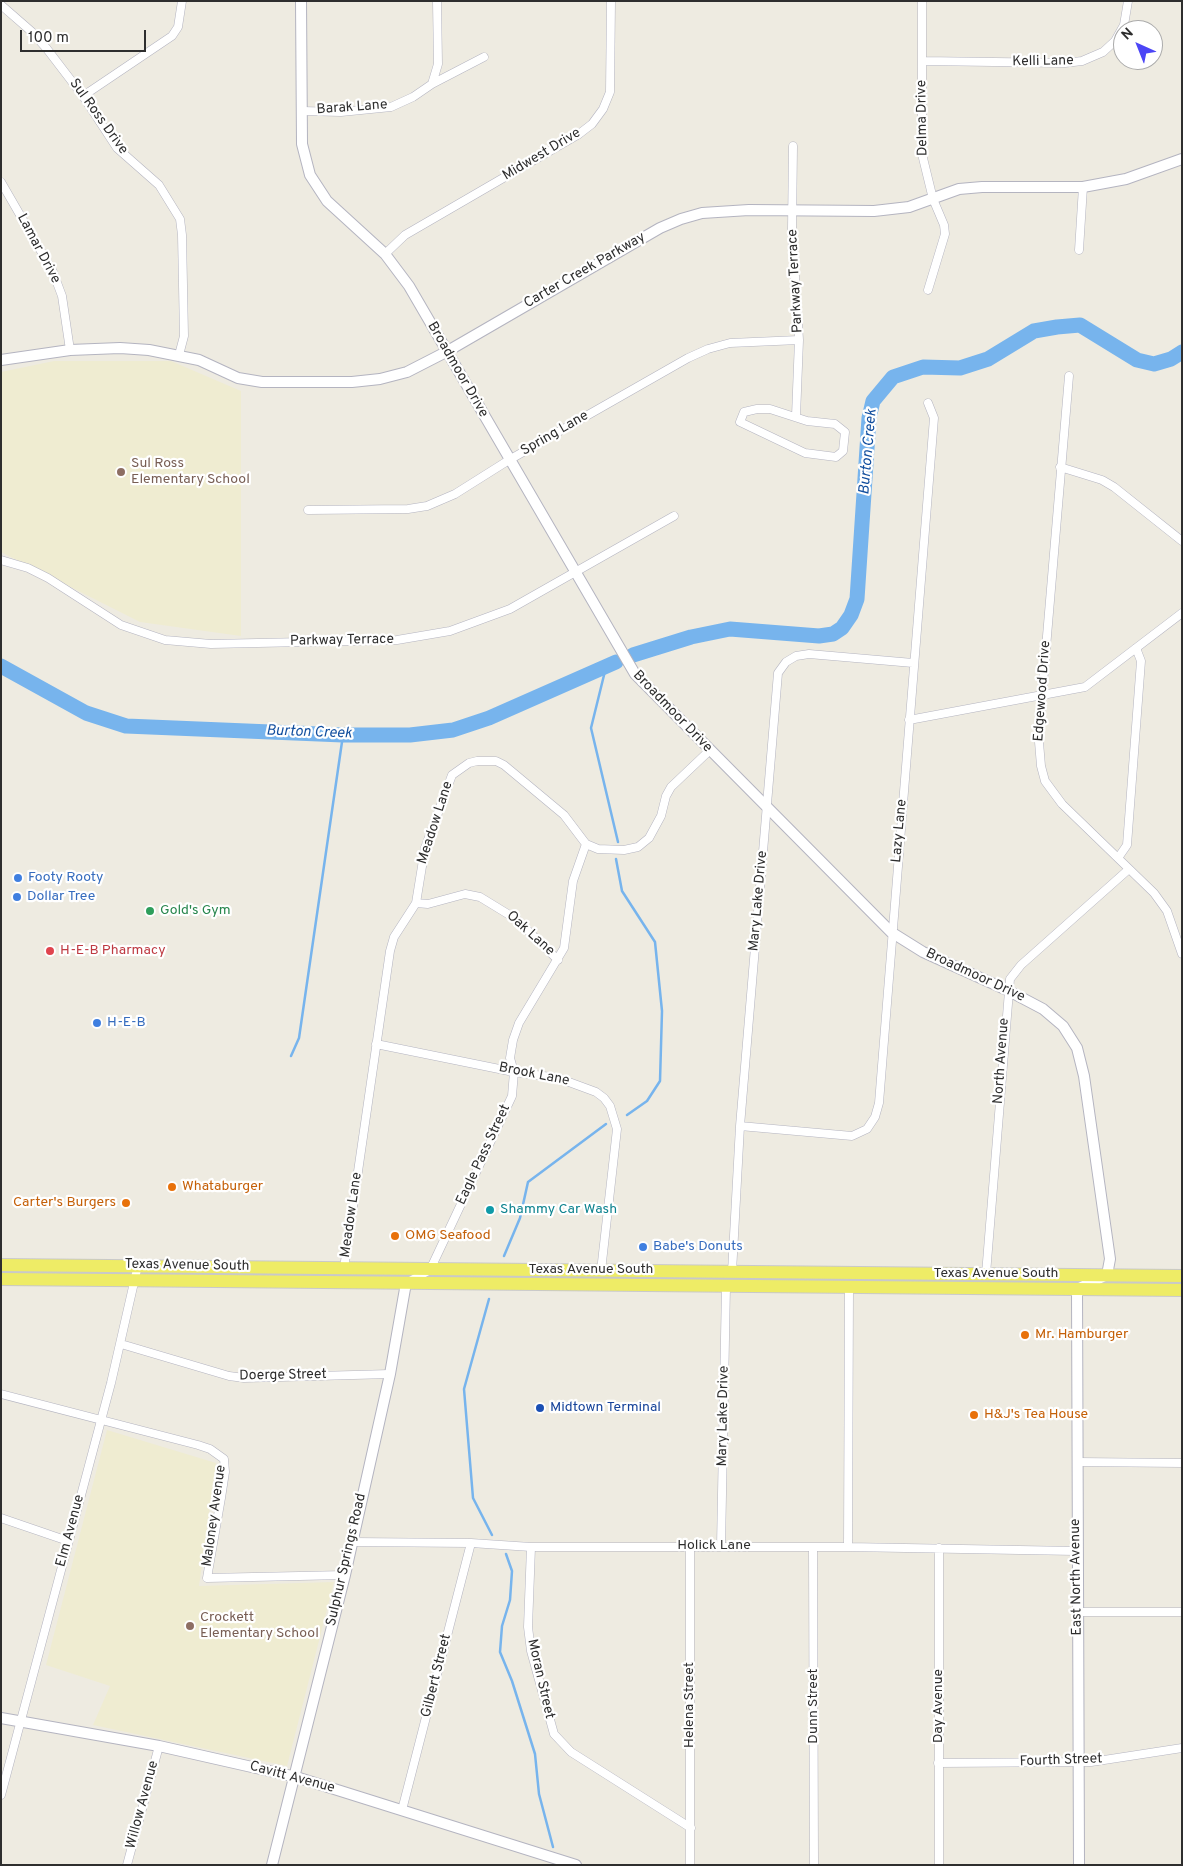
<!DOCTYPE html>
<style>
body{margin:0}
#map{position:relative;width:1183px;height:1866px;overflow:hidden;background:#eeebe1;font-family:Overpass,sans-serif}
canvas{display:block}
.frame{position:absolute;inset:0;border:2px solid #2e2e2e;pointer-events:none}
.north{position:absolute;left:1113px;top:20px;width:50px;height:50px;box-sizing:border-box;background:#fff;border:1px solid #ababab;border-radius:50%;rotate:316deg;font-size:14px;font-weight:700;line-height:20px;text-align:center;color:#2e2e2e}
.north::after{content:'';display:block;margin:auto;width:18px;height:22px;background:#4c46f6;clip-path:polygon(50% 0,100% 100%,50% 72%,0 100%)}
.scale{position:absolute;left:20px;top:30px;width:126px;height:22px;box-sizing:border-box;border:2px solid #2e2e2e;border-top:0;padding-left:6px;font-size:15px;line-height:18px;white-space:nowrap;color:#2e2e2e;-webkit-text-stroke:4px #fff;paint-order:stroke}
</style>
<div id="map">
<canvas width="1183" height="1866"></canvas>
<div class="frame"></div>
<div class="north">N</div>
<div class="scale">100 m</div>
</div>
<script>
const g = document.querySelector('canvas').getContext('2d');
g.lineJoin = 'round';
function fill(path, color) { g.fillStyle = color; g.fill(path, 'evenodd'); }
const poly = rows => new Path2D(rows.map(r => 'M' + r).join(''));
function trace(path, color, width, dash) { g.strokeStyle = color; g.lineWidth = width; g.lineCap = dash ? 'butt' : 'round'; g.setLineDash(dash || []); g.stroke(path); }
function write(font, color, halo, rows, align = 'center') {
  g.font = font + ' Overpass,sans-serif'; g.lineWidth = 4.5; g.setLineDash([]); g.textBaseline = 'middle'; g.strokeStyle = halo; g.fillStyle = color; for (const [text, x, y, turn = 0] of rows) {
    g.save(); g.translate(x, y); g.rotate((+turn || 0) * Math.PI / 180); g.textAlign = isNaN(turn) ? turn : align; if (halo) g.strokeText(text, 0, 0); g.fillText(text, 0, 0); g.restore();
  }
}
const education = poly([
 [54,361,171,361,241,391,241,636,140,622,1,552,1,372],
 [107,1430,216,1463,199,1586,334,1582,287,1766,93,1725,110,1686,46,1665]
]);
const stream = poly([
 [606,667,591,728,618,842],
 [616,859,622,891,655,942,662,1011,660,1081,647,1101,627,1115],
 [291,1056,299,1038,343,735],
 [504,1256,520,1218,528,1182,606,1124],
 [489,1299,464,1389,473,1498,492,1535],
 [506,1554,512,1571,510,1600,502,1626,500,1652,512,1681,535,1754,539,1794,553,1847]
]);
const river = poly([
 [633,655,691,637,730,629,819,636,833,634,842,628,851,615,857,599,869,418,873,401,893,377,923,367,960,368,988,359,1034,331,1057,327,1080,325,1137,360,1154,364,1171,359,1182,352],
 [1,666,86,713,126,726,343,735,410,735,453,730,489,718,616,662]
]);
const minor = poly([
 [922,1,922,154,933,199,944,225,945,234,928,290],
 [1,5,32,32,47,49,83,96,117,148,159,185,180,219,182,235,184,336,179,355],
 [923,61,1065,63,1082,61,1103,52,1115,41,1124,25,1128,1],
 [432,84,438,64,437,1],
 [83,96,172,36,178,27,182,1],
 [302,111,341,112,391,107,413,97,432,84,484,57],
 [793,146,792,229,799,340,796,416],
 [1,182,53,272,62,296,70,350],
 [1079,250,1083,187],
 [385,254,405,235,579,134,592,124,603,109,610,92,611,1],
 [1069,376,1042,695,1039,742,1041,766,1045,781,1062,804,1154,893,1167,911,1182,954],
 [757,409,770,409,807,421,835,424,845,432,843,451,836,457,805,453,740,422,744,412,757,409],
 [1060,467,1102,480,1114,487,1182,541],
 [308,510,408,509,427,506,455,494,509,460,688,358,708,349,730,343,799,340],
 [1,560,28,568,48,578,121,625,165,640,211,644,397,640,450,631,510,609,674,516],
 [909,720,1085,687,1182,613],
 [1118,858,1127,845,1141,661,1136,648],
 [416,903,428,904,465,894,480,897,516,919,558,960],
 [376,1044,514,1072,558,1078,596,1092,604,1098,610,1106,617,1129,601,1271],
 [740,1126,852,1136,867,1129,875,1117,879,1103,934,418,928,403],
 [344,1268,390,951,394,937,416,903,425,848,452,775,469,763,477,761,496,761,504,765,564,815,586,844,598,849,624,850,638,847,649,838,661,816,666,796,671,787,709,751],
 [732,1272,740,1126,778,673,786,662,796,656,809,654,913,663],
 [986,1274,1010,979,1021,965,1129,869],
 [410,1281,430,1270,512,1096,514,1072,510,1058,513,1040,519,1023,564,948,573,881,586,844],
 [121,1344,229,1376,244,1378,390,1374],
 [1,1394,198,1445,210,1449,224,1459,225,1472,221,1498,207,1578,345,1575],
 [1077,1462,1182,1463],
 [1,1518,68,1541],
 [352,1542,471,1543,531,1547,848,1547,1076,1551],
 [690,1546,690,1865],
 [721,1546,726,1286],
 [531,1547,528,1627,531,1651,554,1734,571,1752,691,1828],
 [813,1547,814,1865],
 [848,1547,849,1287],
 [939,1548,939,1865],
 [1078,1612,1182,1612],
 [938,1763,1091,1762,1182,1748],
 [1,1795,111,1383,138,1265],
 [402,1810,471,1543],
 [127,1865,159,1746]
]);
const tertiary = poly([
 [301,1,302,144,310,175,327,201,385,254,409,286,635,674,891,932,923,952,1007,990,1043,1009,1063,1026,1077,1048,1084,1076,1110,1259,1107,1275,1077,1289,1079,1865],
 [1,360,70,350,120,348,149,350,199,360,238,378,262,382,352,382,380,379,407,372,446,352,660,228,681,219,702,213,749,210,874,211,909,207,959,189,982,187,1083,187,1126,179,1182,159],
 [1,1718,159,1746,296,1777,576,1865],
 [272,1865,345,1575,390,1374,406,1283]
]);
const primary = poly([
 [1,1265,1182,1276],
 [1,1279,1182,1290]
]);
const markers = [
 [121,472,5,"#8d6e63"],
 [18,878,5,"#3f7fe0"],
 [17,897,5,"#3f7fe0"],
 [150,911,5,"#2e9e5b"],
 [50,951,5,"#e0444e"],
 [97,1023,5,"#3f7fe0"],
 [172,1187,5,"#e8710a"],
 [126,1203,5,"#e8710a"],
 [490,1210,5,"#0f9aa8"],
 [395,1236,5,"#e8710a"],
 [643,1247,5,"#3f7fe0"],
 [1025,1335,5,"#e8710a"],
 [540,1408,5,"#1a4fb4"],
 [974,1415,5,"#e8710a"],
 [190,1626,5,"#8d6e63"]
];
const streetNames = [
 ["Kelli Lane",1043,62,-1],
 ["Barak Lane",352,108,-4],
 ["Sul Ross Drive",98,117,54],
 ["Delma Drive",923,118,-91],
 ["Midwest Drive",542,155,-31],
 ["Lamar Drive",38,249,62],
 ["Carter Creek Parkway",585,271,-30],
 ["Parkway Terrace",796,281,-93],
 ["Broadmoor Drive",457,370,60],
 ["Spring Lane",555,434,-30],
 ["Parkway Terrace",342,641,-1],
 ["Edgewood Drive",1043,691,-86],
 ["Broadmoor Drive",672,712,46],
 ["Meadow Lane",436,823,-72],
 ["Lazy Lane",900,831,-85],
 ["Mary Lake Drive",759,901,-85],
 ["Oak Lane",530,934,42],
 ["Broadmoor Drive",975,976,25],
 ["North Avenue",1002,1061,-86],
 ["Brook Lane",534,1075,11],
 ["Eagle Pass Street",484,1155,-65],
 ["Meadow Lane",352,1215,-82],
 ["Texas Avenue South",187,1266,1],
 ["Texas Avenue South",591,1270],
 ["Texas Avenue South",996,1274],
 ["Doerge Street",283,1376,-1],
 ["Mary Lake Drive",724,1416,-89],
 ["Maloney Avenue",215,1516,-82],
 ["Elm Avenue",71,1531,-75],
 ["Holick Lane",714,1546],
 ["Sulphur Springs Road",347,1560,-77],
 ["East North Avenue",1077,1577,-91],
 ["Gilbert Street",437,1676,-76],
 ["Moran Street",540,1679,77],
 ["Helena Street",690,1705,-90],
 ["Dunn Street",814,1706,-90],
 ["Day Avenue",939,1706,-90],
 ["Fourth Street",1061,1761,-2],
 ["Cavitt Avenue",292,1778,15],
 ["Willow Avenue",143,1805,-75]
];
const educationNames = [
 ["Sul Ross",131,464],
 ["Elementary School",131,480],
 ["Crockett",200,1618],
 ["Elementary School",200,1634]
];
const shopNames = [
 ["Footy Rooty",28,878],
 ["Dollar Tree",27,897],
 ["H-E-B",107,1023],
 ["Babe's Donuts",653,1247]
];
const leisureNames = [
 ["Gold's Gym",160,911]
];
const healthNames = [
 ["H-E-B Pharmacy",60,951]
];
const foodNames = [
 ["Whataburger",182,1187],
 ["Carter's Burgers",116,1203,"right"],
 ["OMG Seafood",405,1236],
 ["Mr. Hamburger",1035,1335],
 ["H&J's Tea House",984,1415]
];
const cultureNames = [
 ["Shammy Car Wash",500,1210]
];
const transitNames = [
 ["Midtown Terminal",550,1408]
];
const waterNames = [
 ["Burton Creek",869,452,-85],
 ["Burton Creek",309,733,2]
];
fill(education, '#efecd1');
trace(stream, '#77b4ed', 2.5);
trace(river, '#77b4ed', 15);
trace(minor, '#b4b4c0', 9);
trace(tertiary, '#b4b4c0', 12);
trace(primary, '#c9c9c9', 14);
trace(minor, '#fff', 8);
trace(tertiary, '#fff', 10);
trace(primary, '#eeec66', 12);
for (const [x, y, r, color] of markers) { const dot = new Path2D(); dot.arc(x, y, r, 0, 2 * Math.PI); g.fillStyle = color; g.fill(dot); trace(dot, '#fff', 2); }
write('14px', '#2e2e2e', '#fff', streetNames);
write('14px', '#785e54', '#fff', educationNames, 'left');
write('14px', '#366cbe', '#fff', shopNames, 'left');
write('14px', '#27864d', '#fff', leisureNames, 'left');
write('14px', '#be3a42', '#fff', healthNames, 'left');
write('14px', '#c56008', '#fff', foodNames, 'left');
write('14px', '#0d838f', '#fff', cultureNames, 'left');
write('14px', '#164399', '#fff', transitNames, 'left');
write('italic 15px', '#114e9e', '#fff', waterNames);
</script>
